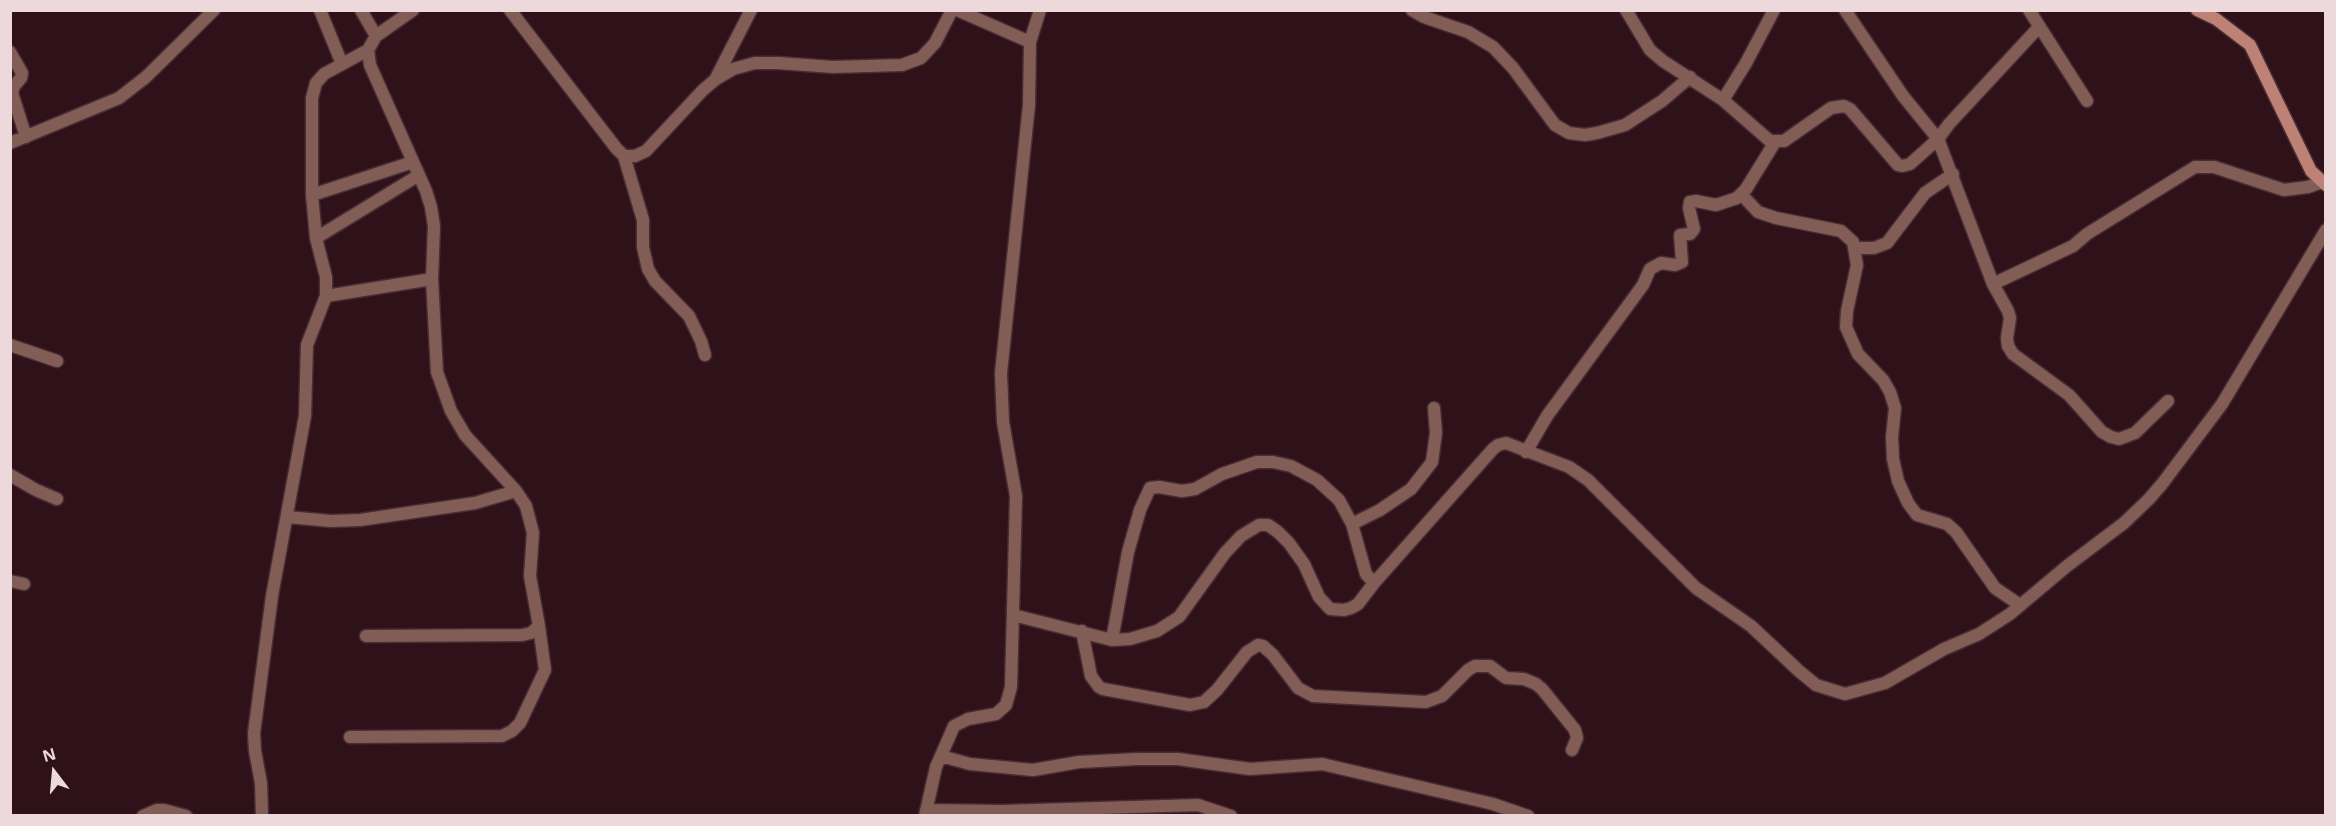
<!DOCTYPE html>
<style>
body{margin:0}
#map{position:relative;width:2336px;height:826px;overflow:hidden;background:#2e1119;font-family:"Noto Sans",sans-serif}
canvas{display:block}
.frame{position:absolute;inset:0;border:12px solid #edd8dc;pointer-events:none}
.north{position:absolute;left:24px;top:742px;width:60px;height:60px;-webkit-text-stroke:4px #2e1119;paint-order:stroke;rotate:344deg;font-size:16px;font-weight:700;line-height:24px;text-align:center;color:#edd8dc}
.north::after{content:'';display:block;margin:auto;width:21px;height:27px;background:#edd8dc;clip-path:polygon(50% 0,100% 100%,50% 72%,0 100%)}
</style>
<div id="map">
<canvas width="2336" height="826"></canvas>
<div class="frame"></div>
<div class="north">N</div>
</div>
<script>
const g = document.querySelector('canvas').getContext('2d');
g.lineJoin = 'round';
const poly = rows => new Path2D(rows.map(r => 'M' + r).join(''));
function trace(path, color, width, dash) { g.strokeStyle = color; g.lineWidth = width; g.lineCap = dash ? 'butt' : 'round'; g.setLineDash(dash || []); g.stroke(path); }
const street = poly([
 [320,10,342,64],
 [361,10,376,36],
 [510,10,616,148,624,156,635,156,646,151,703,90,716,79,733,69,755,63,778,63,833,67,902,65,921,58,935,43,952,10],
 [957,10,1030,42],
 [1412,10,1424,17,1468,32,1493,47,1513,68,1555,125,1569,133,1585,135,1597,133,1625,125,1662,101,1690,77],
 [1626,10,1650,50,1663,61,1723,100,1770,141,1784,141,1831,108,1844,106,1850,109,1898,165,1902,166,1910,164,1938,139,1949,124,2039,27],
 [1845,10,1903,96,1938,139,1993,284,2008,311,2010,318,2007,338,2008,346,2013,354,2069,395,2102,432,2111,437,2119,439,2135,433,2168,401],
 [2029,10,2087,101],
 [10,52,22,73,21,78,14,86,12,93,26,137],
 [716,78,751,10],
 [1723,100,1746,63,1774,10],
 [10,143,119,98,146,77,214,10],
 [624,156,643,220,643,247,648,269,655,281,689,316,701,341,705,355],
 [1741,194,1758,212,1776,218,1841,231,1853,242,1857,265,1847,311,1846,327,1858,354,1883,380,1890,392,1895,408,1892,437,1893,459,1898,481,1908,503,1917,515,1947,524,1956,532,1995,588,2020,605],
 [312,195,413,162],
 [316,238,419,175],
 [1855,248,1874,248,1887,243,1925,193,1953,174],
 [1993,284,2073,246,2087,234,2195,167,2214,167,2284,190,2308,187,2322,182],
 [326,296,432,279],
 [10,345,57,361],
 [1526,452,1547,416,1643,285,1650,269,1661,263,1675,265,1682,262,1680,235,1690,234,1694,229,1689,208,1690,202,1696,201,1716,205,1737,198,1746,189,1775,142],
 [10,475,36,490,57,499],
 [287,517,331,521,360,520,475,503,516,491],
 [1352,524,1380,510,1411,489,1432,462,1436,433,1434,408],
 [10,581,24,584],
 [1013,615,1112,640,1130,639,1157,631,1179,617,1225,553,1241,536,1259,525,1268,525,1278,532,1289,543,1304,564,1319,597,1330,609,1344,610,1351,608,1358,604,1374,583],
 [1082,631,1091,676,1099,687,1103,689,1190,705,1204,702,1217,690,1247,652,1258,645,1263,646,1273,655,1298,688,1313,696,1426,702,1442,696,1468,670,1475,666,1490,666,1506,678,1524,679,1536,684,1542,689,1575,730,1577,738,1572,750],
 [366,636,522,635,531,633,539,626,530,576,533,533,526,506,516,491,465,435,451,411,437,372,432,279,434,226,431,207,426,191,370,65,368,50,376,36,413,10],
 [1112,640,1128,552,1140,510,1150,488,1159,487,1182,491,1195,489,1222,474,1257,462,1273,462,1291,466,1317,480,1339,500,1352,524,1366,574,1374,583,1493,449,1498,445,1506,443,1569,467,1588,480,1696,588,1751,626,1799,671,1816,685,1845,694,1885,683,1944,649,1979,634,2010,614,2067,566,2124,523,2149,499,2162,484,2222,404,2326,230],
 [350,737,502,736,512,731,520,723,545,670,539,626],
 [941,756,970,764,1033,770,1079,762,1137,759,1178,759,1250,769,1322,764,1493,804,1528,816],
 [926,810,1002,811,1198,805,1231,816],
 [143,816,157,810,164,810,186,816],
 [262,816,261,783,255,751,254,733,272,596,305,416,307,345,326,296,326,277,316,238,312,195,312,98,316,83,324,74,368,50],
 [925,816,936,767,954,726,968,719,996,714,1006,705,1011,687,1016,496,1003,422,1001,373,1029,105,1030,42,1040,10]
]);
const secondary = poly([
 [2197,10,2216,19,2250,45,2311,171,2326,185]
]);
trace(street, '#492d34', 15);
trace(secondary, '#492d34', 15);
trace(street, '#825d55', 12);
trace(secondary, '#be8175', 12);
</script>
